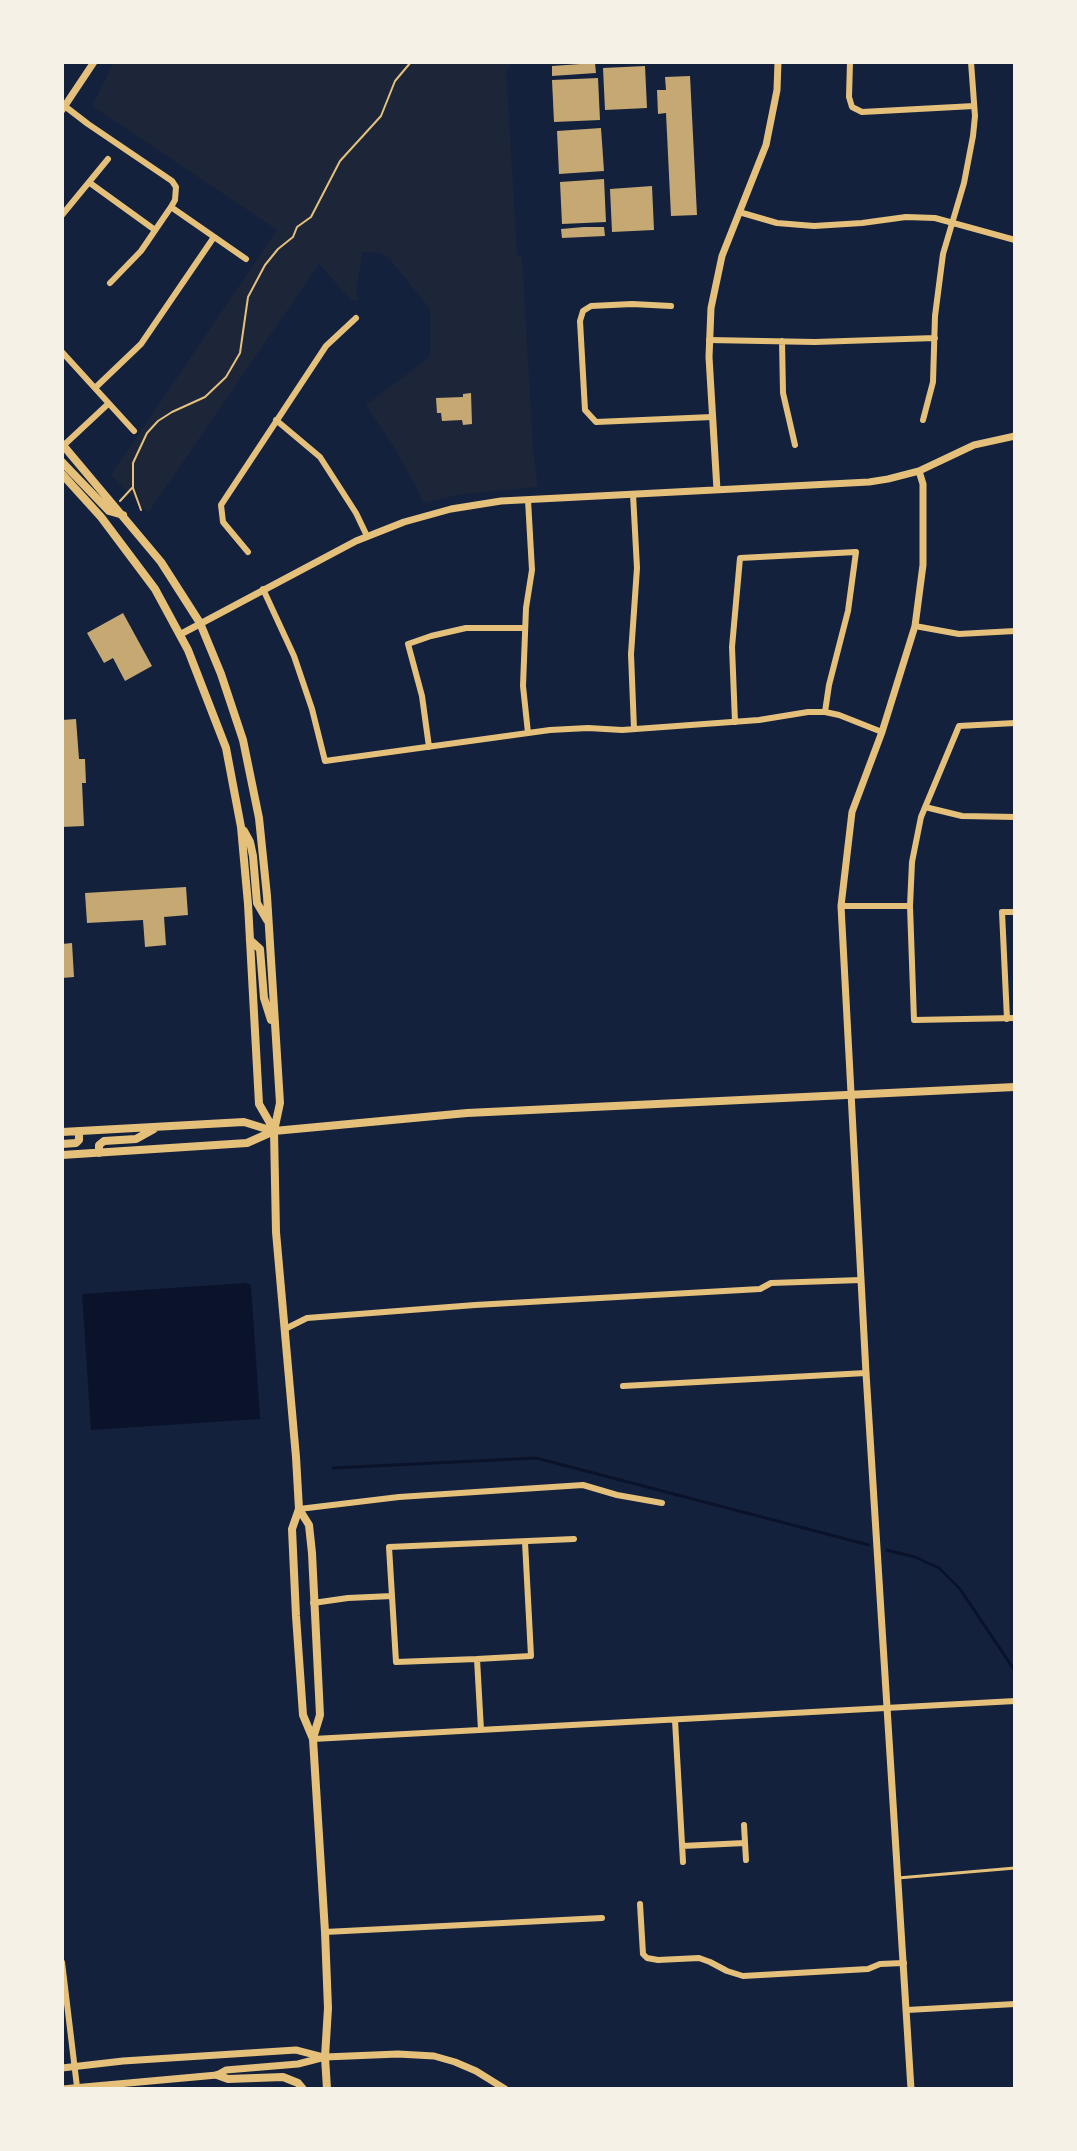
<!DOCTYPE html>
<style>
body{margin:0}
#map{position:relative;width:1077px;height:2151px;overflow:hidden;background:#14213d;font-family:Bitter,serif}
canvas{display:block}
.frame{position:absolute;inset:0;border:64px solid #f6f1e7;pointer-events:none}
</style>
<div id="map">
<canvas width="1077" height="2151"></canvas>
<div class="frame"></div>
</div>
<script>
const g = document.querySelector('canvas').getContext('2d');
g.lineJoin = 'round';
function fill(path, color) { g.fillStyle = color; g.fill(path, 'evenodd'); }
const poly = rows => new Path2D(rows.map(r => 'M' + r).join(''));
function trace(path, color, width, dash) { g.strokeStyle = color; g.lineWidth = width; g.lineCap = dash ? 'butt' : 'round'; g.setLineDash(dash || []); g.stroke(path); }
const green = poly([
 [114,62,510,62,510,68,506,69,517,255,522,256,533,449,538,487,462,494,423,503,421,496,394,447,366,405,430,357,430,309,389,258,380,253,363,252,356,289,358,300,351,300,319,264,148,513,111,475,277,230,92,106]
]);
const water = poly([
 [245,1283,251,1285,260,1419,91,1430,82,1294]
]);
const stream = poly([
 [333,1468,536,1458,869,1545],
 [887,1550,915,1557,939,1568,960,1589,1015,1671]
]);
const building = poly([
 [595,63,596,73,552,76,552,66],
 [645,66,647,108,605,110,603,68],
 [690,76,697,215,671,216,666,113,658,114,657,90,666,90,665,77],
 [598,78,600,120,554,122,552,80],
 [601,128,604,171,559,174,557,131],
 [604,179,606,222,562,224,560,182],
 [652,186,654,230,612,232,610,189],
 [584,227,604,227,605,236,562,238,561,229],
 [471,393,472,424,463,425,462,420,442,421,441,413,437,413,436,398,463,397,463,394],
 [123,613,152,666,125,681,113,658,104,663,87,633],
 [76,719,79,759,85,759,86,783,82,783,84,826,62,827,62,720],
 [186,887,188,915,164,917,166,945,145,947,143,920,87,923,85,893],
 [72,943,74,977,62,978,62,944]
]);
const path = poly([
 [120,501,132,488],
 [141,510,133,488,133,463,147,433,158,421,172,412,205,397,226,377,240,353,248,297,265,265,278,249,293,237,297,227,311,217,340,161,381,116,395,81,411,62]
]);
const service = poly([
 [898,1878,1015,1868]
]);
const minor = poly([
 [850,62,849,97,852,107,862,112,974,106],
 [62,104,88,124,172,181,176,187,175,200,171,207,141,251,110,283],
 [90,183,155,230],
 [171,207,246,259],
 [739,212,777,223,814,226,862,223,906,217,935,218,1015,240],
 [62,215,108,159],
 [671,306,632,304,591,306,583,311,580,321,585,410,596,422,712,417],
 [709,340,815,342,935,338],
 [782,341,783,393,795,445],
 [62,352,134,431],
 [95,388,141,344,214,237],
 [276,420,320,457,356,513,367,536],
 [923,420,933,382,935,316,943,254,964,183,973,136,975,116,971,62],
 [63,446,108,404],
 [633,494,637,568,631,654,634,729],
 [528,500,532,570,526,608,523,686,528,733],
 [248,552,223,522,221,505,326,346,356,318],
 [263,589,294,656,312,709,325,761,550,730,588,728,622,730,759,720,808,712,825,712,839,715,882,732],
 [915,626,959,634,1015,631],
 [735,722,732,647,740,558,856,552,848,611,829,685,825,712],
 [1015,723,959,726,921,817,912,862,910,906,914,1020,1015,1018],
 [429,747,422,696,408,644,431,636,466,628,525,628],
 [925,807,962,816,1015,817],
 [841,906,910,906],
 [1007,1019,1002,912,1015,912],
 [285,1329,307,1318,475,1305,760,1289,771,1283,861,1280],
 [623,1386,866,1373],
 [299,1509,399,1497,583,1485,617,1495,662,1503],
 [392,1596,389,1547,574,1539],
 [313,1603,348,1598,392,1596,396,1662,477,1659,481,1730],
 [477,1659,531,1656,525,1542],
 [675,1720,683,1862],
 [313,1739,1015,1701],
 [744,1825,746,1860],
 [682,1846,745,1843],
 [640,1904,643,1954,647,1958,658,1960,699,1958,710,1962,727,1971,743,1976,868,1969,880,1964,904,1963],
 [325,1932,602,1918],
 [62,1962,77,2087],
 [907,2010,1015,2004]
]);
const tertiary = poly([
 [62,110,94,62],
 [717,490,709,357,711,308,722,256,766,145,777,90,778,62],
 [181,634,356,541,404,522,451,509,501,501,869,482,888,479,919,471,974,445,1015,436],
 [62,2068,123,2061,296,2050,323,2057],
 [62,2089,217,2075,226,2070,298,2064,325,2057,398,2054,434,2056,455,2062,476,2071,505,2089],
 [911,2089,866,1373,841,906,852,812,882,732,915,626,923,565,923,484,919,471]
]);
const secondary = poly([
 [62,444,161,562,200,623,221,674,243,740,259,818,267,896,280,1103,274,1131,276,1232,296,1457,299,1509,292,1529,296,1616,303,1715,313,1739,325,1932,328,2008,325,2057,327,2089],
 [62,462,109,511,123,515],
 [62,474,101,517,155,589,188,650,226,748,241,827,248,904,259,1104,274,1130],
 [244,831,250,842,253,856,257,903,267,920],
 [250,940,260,949,264,998,271,1020],
 [62,1132,244,1122,273,1131],
 [62,1144,76,1143,79,1140,79,1131],
 [99,1153,99,1145,104,1141,136,1139,154,1129],
 [62,1155,247,1143,274,1131,467,1113,1015,1087],
 [299,1509,309,1525,312,1553,320,1715,313,1738],
 [217,2075,228,2079,283,2077,298,2083,303,2089]
]);
fill(green, '#1d2539');
fill(water, '#0b132b');
trace(stream, '#0b132b', 3);
fill(building, '#c6a872');
trace(path, '#e5c07b', 2);
trace(service, '#e5c07b', 3);
trace(minor, '#e5c07b', 6);
trace(tertiary, '#e5c07b', 7);
trace(secondary, '#e5c07b', 8);
</script>
